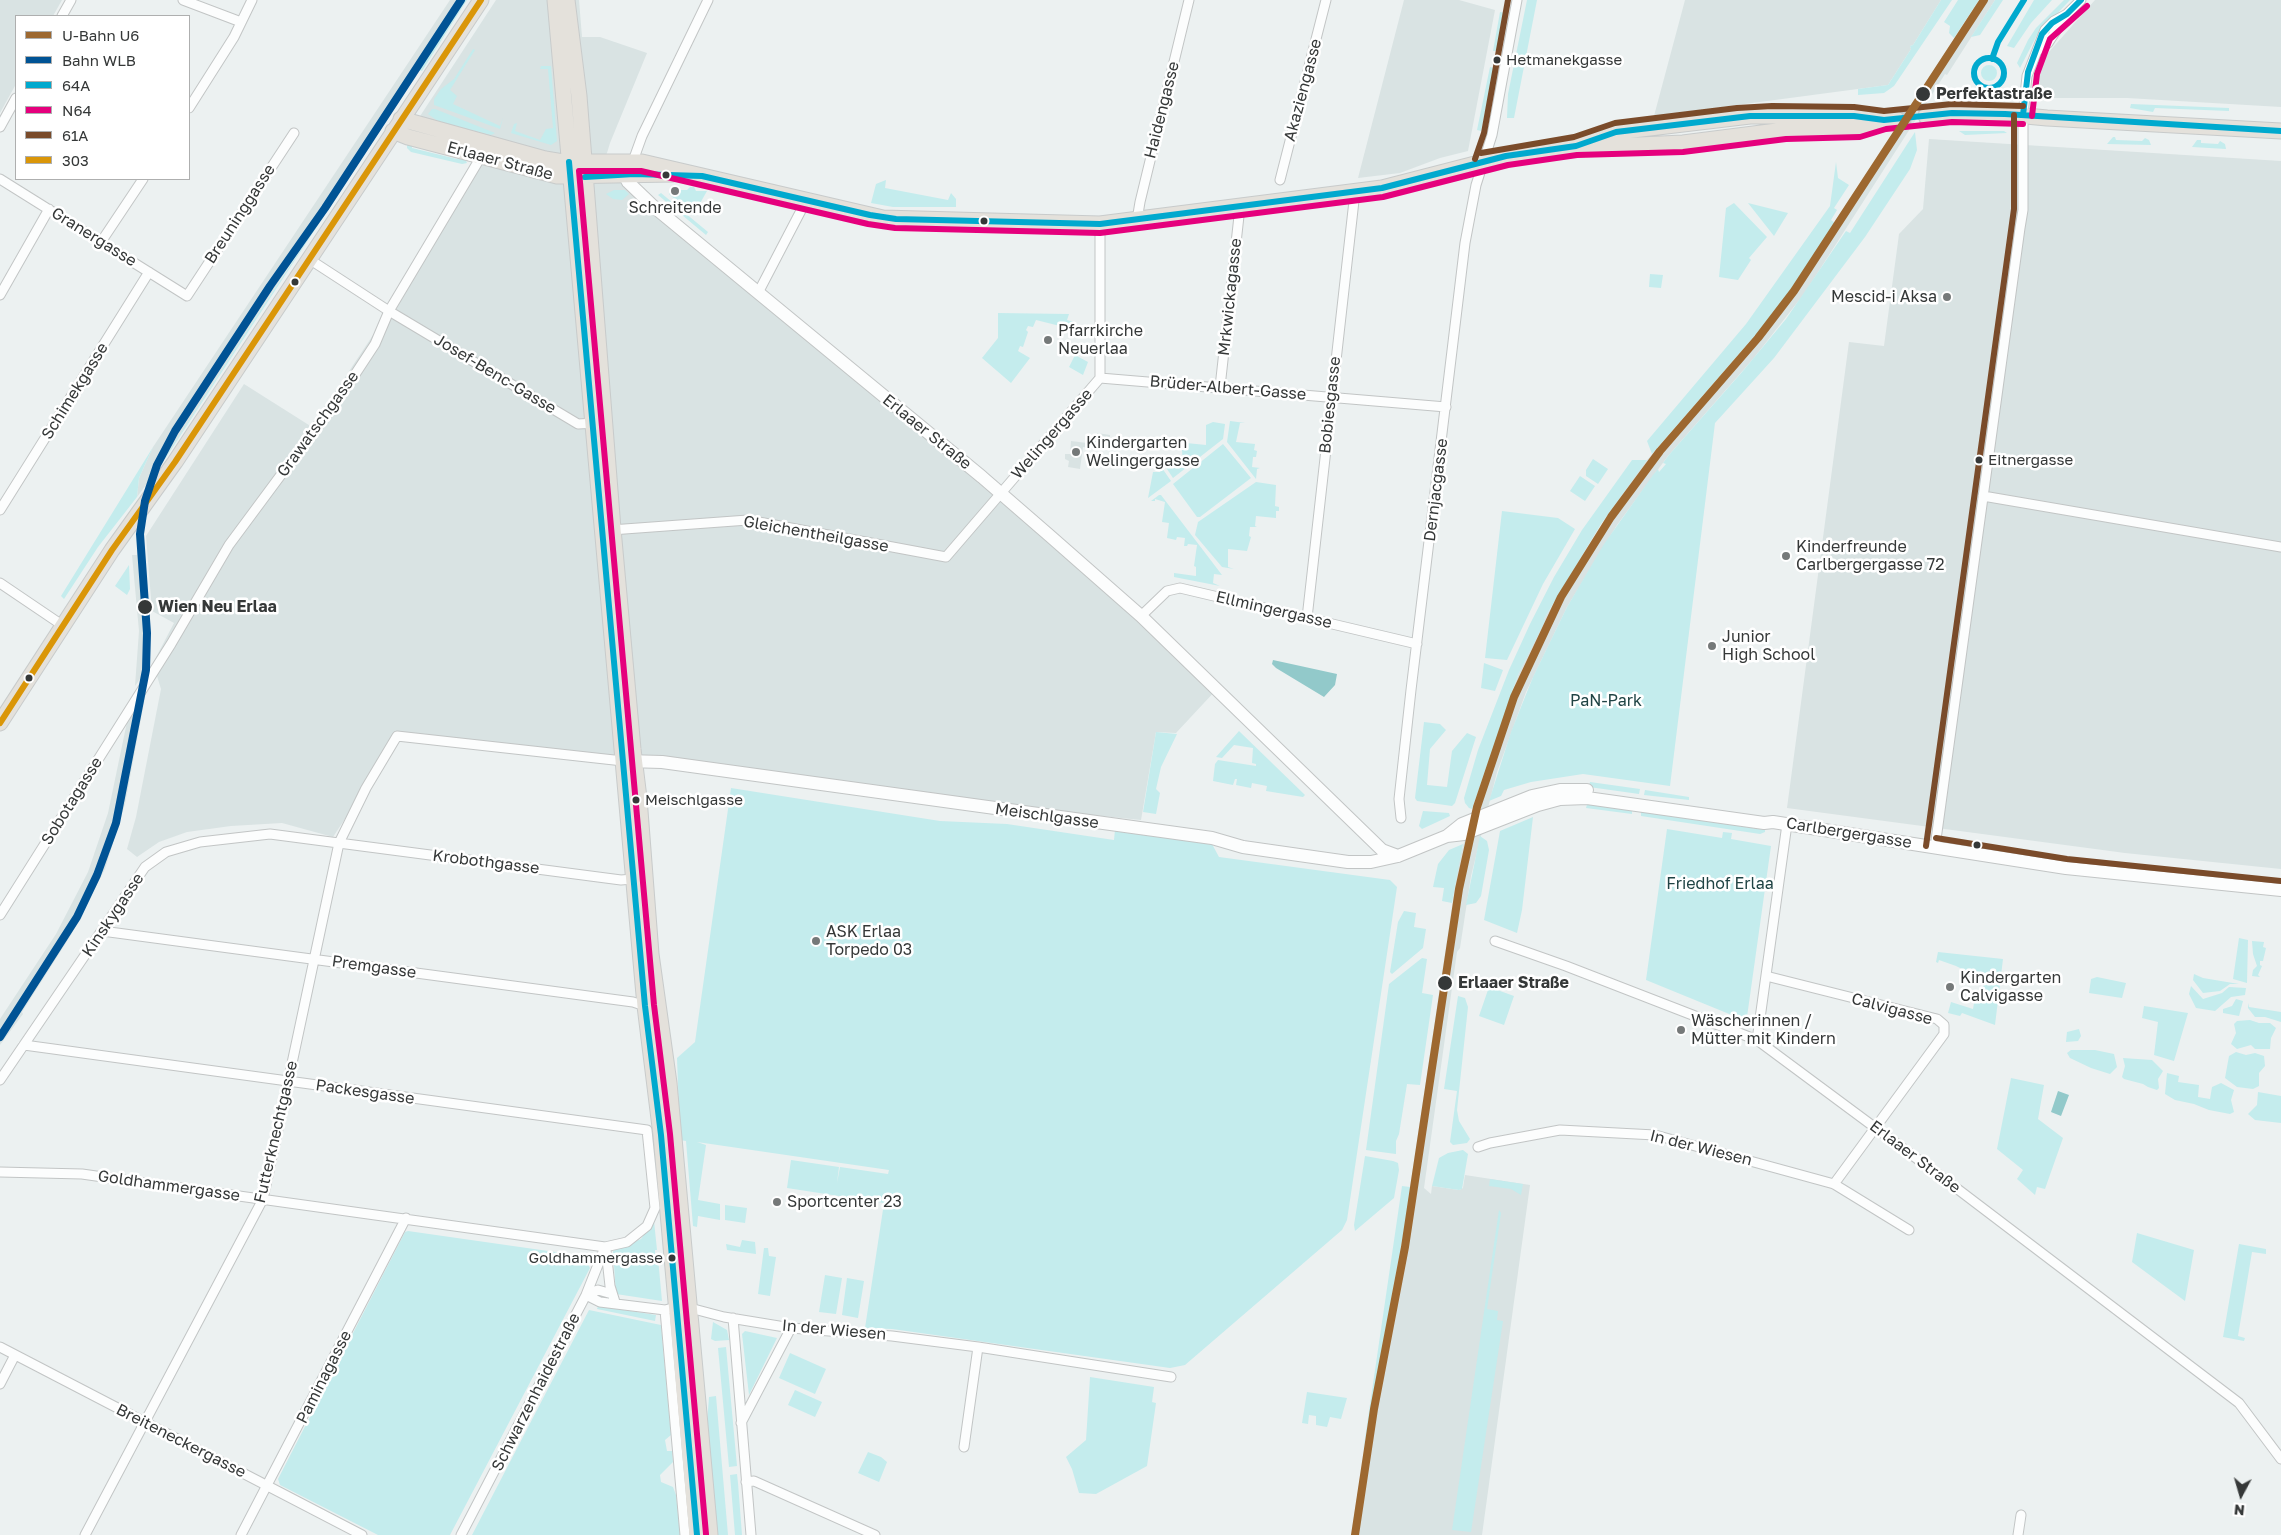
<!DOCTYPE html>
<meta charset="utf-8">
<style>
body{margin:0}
#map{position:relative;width:2281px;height:1535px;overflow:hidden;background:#ecf1f1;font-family:"Golos Text",sans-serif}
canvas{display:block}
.legend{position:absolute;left:15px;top:15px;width:175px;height:165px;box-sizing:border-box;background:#fff;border:1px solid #aeafaf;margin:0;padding:6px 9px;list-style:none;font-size:15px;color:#353838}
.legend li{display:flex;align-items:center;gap:10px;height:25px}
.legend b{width:25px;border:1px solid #aeafaf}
.north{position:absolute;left:2216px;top:1470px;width:50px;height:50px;-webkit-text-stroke:4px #fff;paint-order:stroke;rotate:186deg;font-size:14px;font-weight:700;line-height:20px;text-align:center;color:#353838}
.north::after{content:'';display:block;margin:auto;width:18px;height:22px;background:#353838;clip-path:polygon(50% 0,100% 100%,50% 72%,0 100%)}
</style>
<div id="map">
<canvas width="2281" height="1535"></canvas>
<ul class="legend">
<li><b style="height:6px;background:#9d6830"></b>U-Bahn U6</li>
<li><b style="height:6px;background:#005395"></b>Bahn WLB</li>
<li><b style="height:6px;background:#00a9ce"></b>64A</li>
<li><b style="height:6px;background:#e5007d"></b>N64</li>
<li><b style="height:6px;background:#7a4b2a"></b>61A</li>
<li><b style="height:6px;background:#da9608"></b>303</li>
</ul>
<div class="north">N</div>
</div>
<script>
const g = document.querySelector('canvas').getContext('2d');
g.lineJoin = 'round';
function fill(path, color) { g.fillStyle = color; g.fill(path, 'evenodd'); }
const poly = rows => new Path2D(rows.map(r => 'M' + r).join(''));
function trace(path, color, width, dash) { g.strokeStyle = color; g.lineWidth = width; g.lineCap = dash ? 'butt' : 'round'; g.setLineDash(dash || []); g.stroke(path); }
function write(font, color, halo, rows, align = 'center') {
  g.font = font + ' "Golos Text",sans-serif'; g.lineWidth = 5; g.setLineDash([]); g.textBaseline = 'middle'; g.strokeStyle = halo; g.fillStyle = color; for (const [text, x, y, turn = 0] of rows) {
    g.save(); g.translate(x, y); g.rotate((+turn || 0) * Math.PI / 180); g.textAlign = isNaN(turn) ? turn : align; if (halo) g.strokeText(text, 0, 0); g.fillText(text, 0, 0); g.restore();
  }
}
const built = poly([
 [0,0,62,0,53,16,16,16,16,84,0,113],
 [450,0,464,0,250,326,158,469,137,497,139,478,153,447],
 [496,0,579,0,582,37,600,37,647,53,610,143,600,176,624,174,982,477,1217,689,1176,733,1156,732,1141,820,732,778,627,757,398,738,333,837,282,823,231,826,187,832,159,842,137,857,127,849,136,817,161,689,153,663,174,623,152,611,146,536,244,384,312,427,389,311,482,156,409,133],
 [1404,0,1459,0,1495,10,1468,151,1440,158,1400,173,1358,178],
 [1685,0,1941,0,1913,45,1910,46,1911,49,1888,85,1654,116],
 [1979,0,1995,0,1947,75,1945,74,1940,82,1804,294,1753,359,1668,456,1617,525,1567,607,1526,692,1497,772,1471,876,1460,948,1457,952,1424,1188,1431,1194,1432,1186,1459,1190,1463,1188,1465,1175,1530,1185,1482,1535,1351,1535,1375,1384,1401,1247,1459,860,1488,759,1518,675,1544,621,1544,619,1611,510,1640,468,1740,354,1789,292,1836,223],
 [2095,0,2281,0,2281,107,2127,98,2048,98,2037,85,2037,77,2048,53],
 [1929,139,2281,161,2281,869,2125,853,1787,808,1849,342,1884,346,1899,234,1923,209],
 [1097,433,1110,435,1108,450,1083,447,1080,469,1068,467,1069,461,1065,459,1065,454,1070,454,1071,441,1095,444],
 [137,550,142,550,149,646,148,668,135,686,139,631,132,555,137,555],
 [146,692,125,804,105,869,71,935,22,1012,23,1014,0,1045,0,1019,56,934,88,872,108,813,127,722]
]);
const green = poly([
 [464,0,467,0,422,71,419,70],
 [1527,0,1537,0,1514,118,1507,118,1508,94],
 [1941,0,1952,0,1894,86,1884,93,1858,95,1858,89,1888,85,1911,49,1910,46,1913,45],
 [1958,0,1979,0,1954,38,1949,33,1950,26,1944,22],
 [1995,0,2003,0,1980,35,1971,37],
 [2034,0,2052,0,2031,23,2014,48,2007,46],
 [2064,0,2070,0,2037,35,2020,68,2017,63,2028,40,2036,28],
 [1500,12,1505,13,1497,51,1493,51],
 [473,49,475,50,450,90,457,96,453,104,500,126,503,118,500,129,434,105,434,99,441,89,454,79],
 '1981 73a8 8 0 1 1 16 0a8 8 0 1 1-16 0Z',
 [541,66,551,66,557,141,551,145,511,133,514,124,517,123,515,131,540,140,546,129,553,128,548,69,540,69],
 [1490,67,1494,68,1481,131,1477,130],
 [2131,104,2229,108,2229,111,2155,108,2153,112,2130,108],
 [432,109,435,109,495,133,491,135,439,122,428,114],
 [384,124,165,459,164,459,250,326],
 [1959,131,2004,131,2007,133,1965,135],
 [1915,132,1917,150,1910,169,1865,237,1774,358,1715,423,1670,786,1583,774,1531,782,1504,790,1501,796,1489,801,1511,732,1533,677,1567,607,1604,544,1653,475,1658,469,1659,472,1666,464,1663,463,1668,456,1742,372,1786,319,1846,231,1850,233],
 [2113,137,2115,137,2116,140,2142,141,2145,138,2149,140,2151,145,2107,144],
 [2197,140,2201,140,2201,143,2218,144,2220,141,2225,144,2226,149,2192,147],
 [407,143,412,145,412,148,457,159,458,156,465,159,467,163,462,164,411,152,407,148],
 [1836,162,1838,178,1849,185,1834,208,1837,210,1831,220,1835,223,1789,292,1764,325,1652,454,1647,441,1746,324,1830,206],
 [886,180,885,188,948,200,951,193,956,199,956,207,893,207,871,203,876,184],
 [690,187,694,187,696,191,707,191,698,207,696,206,694,208,697,210,694,216,669,194,672,190,687,190],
 [614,190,625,190,629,194,622,200,613,199,606,194],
 [661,193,708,232,706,235,658,195],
 [1734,203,1767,237,1749,258,1751,260,1738,280,1719,277,1726,208],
 [1748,203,1788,213,1774,236],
 [1650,274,1663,275,1661,288,1649,287],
 [998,313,1069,314,1067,320,1074,322,1072,329,1036,320,1033,327,1028,326,1026,330,1028,332,1023,347,1020,346,1018,351,1030,358,1011,383,982,358,998,338],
 [1075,355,1088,362,1083,375,1069,367],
 [1230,421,1245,423,1240,423,1236,442,1255,444,1254,450,1257,451,1256,457,1253,457,1252,467,1260,468,1257,469,1256,479,1227,442],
 [1213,422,1225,424,1223,439,1173,478,1165,466,1183,468,1182,449,1185,449,1186,443,1206,445,1206,425],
 [1223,444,1251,478,1200,517,1197,517,1173,484],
 [153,447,139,478,137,497,98,547,64,599,61,596],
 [1593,459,1608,469,1598,484,1586,476,1586,470],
 [1632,460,1647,460,1601,524,1544,619,1545,621,1518,675,1472,809,1469,808,1465,803,1464,798,1478,750,1509,670,1530,624,1554,577,1582,530],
 [1159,462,1163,463,1162,468,1171,481,1148,498,1153,472,1160,472,1161,464],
 [1580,476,1595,486,1585,501,1570,491],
 [1256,482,1276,485,1275,506,1279,507,1279,511,1276,511,1276,518,1256,516,1255,526,1257,527,1250,527,1249,536,1251,537,1247,551,1228,549,1228,567,1234,569,1222,567,1195,535,1198,522],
 [1159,495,1161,495,1222,575,1214,574,1213,583,1220,586,1174,577,1174,573,1196,576,1196,567,1194,566,1197,545,1188,544,1187,546,1184,546,1185,538,1177,537,1176,540,1167,538,1169,523,1162,522,1165,502,1155,499,1155,501,1151,501],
 [1502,511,1558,518,1575,529,1543,584,1507,660,1485,658],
 [129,565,130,589,127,595,115,586],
 [1484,663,1503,670,1495,691,1481,688],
 [1424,722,1440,724,1446,730,1430,749,1427,785,1447,787,1452,751,1467,733,1476,737,1455,803,1452,806,1417,801,1415,798],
 [1239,731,1305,795,1303,797,1266,791,1267,786,1252,783,1251,788,1236,785,1237,779,1235,779,1233,785,1213,781,1215,764,1218,760,1256,766,1256,764,1252,763,1253,748,1234,745,1222,758,1216,757],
 [1156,732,1177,734,1161,767,1156,789,1160,793,1156,814,1143,812],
 [1590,782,1640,789,1639,794,1589,787],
 [731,788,940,821,1007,824,1114,840,1115,830,1212,844,1219,857,1390,880,1397,887,1347,1220,1342,1230,1185,1365,1170,1368,892,1329,865,1328,884,1203,787,1188,791,1160,839,1167,837,1183,840,1167,888,1174,889,1170,697,1142,706,1145,698,1200,720,1204,720,1220,698,1216,697,1227,693,1226,686,1141,680,1140,677,1058,695,1042],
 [1645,790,1689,797,1689,800,1644,795],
 [1588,801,1632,810,1632,814,1586,808],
 [1423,811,1449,813,1450,816,1422,829,1419,826],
 [1641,811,1765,830,1765,832,1760,834,1641,816],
 [1533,817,1522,910,1517,933,1484,920,1500,831],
 [1667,829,1722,838,1723,832,1732,833,1731,839,1771,846,1747,1017,1739,1018,1646,980],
 [1480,836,1487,841,1489,850,1481,896,1476,903,1466,905],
 [1463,844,1452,903,1442,901,1444,888,1433,887,1438,864,1449,850],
 [1404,911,1416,913,1414,927,1426,929,1423,948,1392,974,1390,972,1398,922],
 [2239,938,2248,940,2247,983,2233,979],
 [2252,941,2264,942,2263,947,2266,948,2263,961,2260,961,2260,965,2262,966,2258,975,2260,977,2252,976,2253,970,2257,966,2253,954],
 [1938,952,2003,959,1995,1025,1962,1013,1960,1016,1948,1013,1951,1002,1973,1009,1974,1003,1973,1003,1986,981,1956,966,1939,960,1938,963,1936,962],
 [1422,958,1427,959,1422,993,1433,995,1420,1085,1407,1084,1399,1134,1396,1141,1396,1154,1366,1150,1389,984],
 [2194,974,2203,978,2239,984,2230,984,2220,991,2203,993,2193,980],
 [2097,977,2126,983,2122,998,2089,993,2091,979],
 [2191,986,2203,999,2222,993,2229,987,2246,988,2245,995,2231,997,2215,1011,2196,1008,2189,994],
 [1489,987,1514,996,1504,1025,1479,1016],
 [1458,996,1465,998,1468,1007,1457,1110,1459,1121,1470,1139,1467,1143,1453,1145,1450,1142,1457,1091,1444,1089],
 [2236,999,2243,1001,2239,1016,2223,1013,2223,1009,2232,1006],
 [2248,1003,2249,1007,2281,1012,2281,1022,2265,1017,2255,1017,2248,1008],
 [2144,1006,2188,1013,2174,1061,2154,1055,2158,1022,2142,1018],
 [2250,1020,2259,1023,2270,1023,2276,1028,2271,1038,2270,1049,2255,1049,2251,1045,2237,1049,2231,1044,2236,1033,2234,1024,2237,1021],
 [2079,1029,2081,1036,2078,1041,2066,1042,2067,1032],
 [2071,1050,2095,1050,2114,1054,2117,1067,2110,1074,2091,1068,2070,1058,2067,1053],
 [2236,1052,2246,1055,2255,1053,2264,1056,2265,1066,2259,1073,2259,1086,2253,1089,2237,1087,2225,1078,2229,1056],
 [2123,1058,2152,1060,2163,1071,2158,1079,2159,1088,2157,1090,2148,1087,2143,1084,2124,1079,2122,1077,2125,1066],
 [2167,1073,2179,1076,2178,1082,2199,1085,2198,1097,2210,1099,2212,1087,2221,1083,2234,1090,2231,1100,2234,1112,2230,1114,2209,1110,2194,1104,2175,1100,2165,1094],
 [2011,1078,2044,1085,2038,1119,2063,1138,2045,1189,2037,1187,2035,1195,2017,1179,2023,1170,1997,1149],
 [2258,1092,2281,1096,2281,1123,2255,1120,2248,1114,2257,1105],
 [1463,1150,1468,1154,1462,1189,1459,1190,1432,1186,1439,1158,1448,1153],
 [1365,1156,1393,1161,1398,1163,1399,1170,1394,1198,1355,1231,1354,1225],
 [1490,1179,1523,1184,1521,1195,1511,1189,1489,1186],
 [1402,1186,1410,1187,1405,1225,1363,1452],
 [725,1205,747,1208,745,1223,725,1220],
 [1499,1210,1501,1213,1487,1309,1498,1311,1497,1320,1503,1321,1471,1532,1452,1530],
 [654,1221,657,1250,655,1250,655,1258,658,1258,662,1301,616,1294,613,1251,641,1239],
 [408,1231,583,1256,590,1268,450,1535,378,1535,280,1485,278,1479,405,1232],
 [2137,1233,2194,1250,2185,1301,2132,1262],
 [742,1240,755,1242,756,1254,727,1250,726,1244,740,1247],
 [2239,1244,2266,1249,2266,1254,2252,1252,2238,1336,2245,1338,2244,1341,2223,1337],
 [764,1248,768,1248,769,1256,776,1257,770,1296,758,1294],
 [825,1275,842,1278,836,1314,819,1312],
 [847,1278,864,1281,858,1318,842,1315],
 [598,1306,656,1315,655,1321,597,1309],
 [589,1310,661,1325,671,1435,665,1440,667,1451,672,1451,673,1462,660,1475,661,1482,673,1487,676,1495,680,1535,472,1535],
 [713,1322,727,1330,729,1340,715,1341,711,1339],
 [745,1331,777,1338,749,1395,742,1334],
 [726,1347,737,1466,729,1467,718,1348],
 [790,1353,826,1369,815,1394,779,1378],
 [1090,1377,1154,1387,1152,1402,1156,1403,1147,1466,1096,1494,1079,1493,1072,1469,1066,1457,1086,1440],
 [795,1390,822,1402,815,1417,788,1405],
 [1307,1392,1347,1398,1341,1419,1330,1417,1327,1427,1316,1425,1316,1416,1309,1415,1308,1424,1302,1423],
 [716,1396,728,1535,716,1535,707,1423,709,1397],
 [868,1452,881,1457,887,1462,879,1482,858,1473],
 [737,1474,738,1483,742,1535,735,1535,730,1475]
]);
const water = poly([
 [1273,660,1337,674,1335,685,1324,697,1276,668,1272,664],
 [2058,1091,2069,1095,2061,1116,2051,1112]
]);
const primaryTunnel = poly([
 [1896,119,1926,116]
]);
const street = poly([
 [183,0,241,22],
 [62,16,71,0],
 [2037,51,2048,43,2067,14],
 [189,108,234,37,252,0],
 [0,127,16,98],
 [633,161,642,136,708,0],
 [0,179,187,296,294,133],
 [1280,180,1326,0],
 [1137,220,1140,202,1189,0],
 [101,242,143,179],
 [309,259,389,311,578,424,597,423],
 [758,293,807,199],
 [0,295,49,209],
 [1100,378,1446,407],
 [1220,387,1240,207],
 [1983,496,2281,547],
 [0,510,149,272],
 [611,530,748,520,946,557,1100,378,1100,224],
 [0,583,62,625],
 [1141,616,1167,591,1180,588,1417,644],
 [1307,618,1355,192],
 [1401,818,1399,799,1411,690,1465,243,1476,185,1492,135,1517,0],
 [1935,847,2020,228,2023,210,2023,115,2027,76,2045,30,2054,21,2067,14,2081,0],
 [0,915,171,644,229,545,352,379,375,344,389,311,482,155],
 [102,931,633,1002,645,1006],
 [1495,941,1566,966,1757,1040,1947,1181,2239,1403,2281,1459],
 [1766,976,1937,1019,1944,1025,1944,1034,1834,1184],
 [1757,1040,1787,824],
 [0,1080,145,867,166,852,200,842,270,834,621,880,633,879],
 [1478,1147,1490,1143,1560,1130,1655,1135,1834,1184,1909,1230],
 [0,1172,82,1174,117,1179,605,1247,627,1242,647,1226,655,1208,647,1130,24,1045],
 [606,1250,610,1286,615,1302],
 [586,1295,600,1302,665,1310,676,1307,690,1308,724,1317,791,1328,892,1336,978,1347],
 [586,1295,598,1290,612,1294],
 [665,1310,685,1535],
 [733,1318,751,1535],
 [0,1347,362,1535],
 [0,1384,15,1355],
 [741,1423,791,1328],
 [964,1447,978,1347,1171,1377],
 [746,1482,754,1481,875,1535],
 [85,1535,263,1199,339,843,366,788,397,736,623,761],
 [241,1535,406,1218],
 [461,1535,586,1295,605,1247],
 [2018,1535,2021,1515]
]);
const secondary = poly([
 [624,174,628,182,653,206,982,477,1050,536,1141,616,1382,850,1398,856],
 [626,761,662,762,1212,838,1243,847,1348,862,1371,862,1398,856,1447,836,1464,834,1538,805,1560,799,1587,798,1764,823,1773,822,2066,868,2281,890],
 [1447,836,1462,824,1532,796,1560,790,1587,790]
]);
const primary = poly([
 [555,0,645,1006,661,1135,697,1535],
 [567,0,579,96,613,529,633,749,639,798,651,954,669,1083,710,1535],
 [1926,116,1952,113,2005,114,2047,118,2281,131],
 [401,119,545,159,563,162,642,162,883,218,1100,224,1382,188,1506,156,1576,146,1618,146,1683,143,1785,130,1842,129,1859,128,1884,120],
 [393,131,408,137,557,176,673,174],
 [1585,142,1616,132,1750,116,1854,116,1884,120,1896,119],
 [0,723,112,550,175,462,481,0]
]);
const bus1 = poly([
 '1974 73a15 15 0 1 1 30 0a15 15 0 1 1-30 0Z',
 [1992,59,1998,42,2024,0],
 [2023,115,2028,72,2042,34,2052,23,2067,14,2081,0],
 [569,162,645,1006,661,1135,697,1535],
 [585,177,634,174,702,176,870,215,896,219,1100,224,1382,188,1506,156,1576,146,1616,132,1750,116,1854,116,1884,120,1952,113,2005,114,2281,131]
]);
const bus2 = poly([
 [2032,116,2037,74,2050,39,2087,6],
 [706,1534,670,1134,654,1005,579,171,641,171,868,224,895,228,1100,233,1383,197,1508,165,1577,155,1683,152,1786,139,1860,137,1886,129,1952,122,2023,124]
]);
const bus3 = poly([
 [1481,153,1574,137,1615,123,1737,108,1772,106,1854,107,1884,111,1952,104,2023,106],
 [1475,159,1484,133,1508,0],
 [1936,838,2067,859,2281,881],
 [1926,846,2014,209,2014,115]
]);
const bus4 = poly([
 [0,723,112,550,175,462,481,0]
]);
const rail1 = poly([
 [0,1037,77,917,97,875,116,823,146,670,147,633,140,534,145,501,157,465,175,431,270,286,325,208,461,0]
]);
const metro1 = poly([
 [1355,1535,1374,1409,1405,1247,1459,889,1477,807,1514,697,1561,597,1611,517,1660,451,1758,338,1794,291,1984,0]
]);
const markers = [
 [1497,60,4.5,"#353838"],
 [1923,94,8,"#353838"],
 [666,175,4.5,"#353838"],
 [675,191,5,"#757979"],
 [984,221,4.5,"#353838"],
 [295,282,4.5,"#353838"],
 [1947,297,5,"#757979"],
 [1048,340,5,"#757979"],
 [1076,452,5,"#757979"],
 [1979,460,4.5,"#353838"],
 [1786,556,5,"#757979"],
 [145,607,8,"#353838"],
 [1712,646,5,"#757979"],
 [29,678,4.5,"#353838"],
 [636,800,4.5,"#353838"],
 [1977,845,4.5,"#353838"],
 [816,941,5,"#757979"],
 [1445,983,8,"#353838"],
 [1950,987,5,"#757979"],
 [1681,1030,5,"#757979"],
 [777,1202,5,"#757979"],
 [672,1258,4.5,"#353838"]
];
const busNames = [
 ["Hetmanekgasse",1506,60],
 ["Eitnergasse",1988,460],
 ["Meischlgasse",645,800],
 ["Goldhammergasse",663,1258,"right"]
];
const streetNames = [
 ["Akaziengasse",1303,90,-75],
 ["Haidengasse",1162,110,-76],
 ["Erlaaer Straße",500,161,15],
 ["Breuninggasse",240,214,-57],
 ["Granergasse",94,237,32],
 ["Mrkwickagasse",1230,297,-84],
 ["Josef-Benc-Gasse",495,374,31],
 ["Brüder-Albert-Gasse",1228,388,5],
 ["Schimekgasse",75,391,-58],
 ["Bobiesgasse",1330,405,-84],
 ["Grawatschgasse",318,424,-54],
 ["Erlaaer Straße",927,432,39],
 ["Welingergasse",1052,434,-49],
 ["Dernjacgasse",1436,490,-83],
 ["Gleichentheilgasse",816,534,10],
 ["Ellmingergasse",1274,610,13],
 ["Sobotagasse",72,801,-58],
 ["Meischlgasse",1047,816,8],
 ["Carlbergergasse",1849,833,9],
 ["Krobothgasse",486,862,7],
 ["Kinskygasse",113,915,-56],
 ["Premgasse",374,967,8],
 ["Calvigasse",1892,1009,15],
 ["Packesgasse",365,1092,8],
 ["Futterknechtgasse",276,1132,-77],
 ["In der Wiesen",1701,1148,14],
 ["Erlaaer Straße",1915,1157,37],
 ["Goldhammergasse",169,1186,8],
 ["In der Wiesen",834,1330,5],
 ["Paminagasse",324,1377,-63],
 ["Schwarzenhaidestraße",536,1392,-63],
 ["Breiteneckergasse",181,1441,27]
];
const stopNames = [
 ["Perfektastraße",1936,94],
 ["Wien Neu Erlaa",158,607],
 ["Erlaaer Straße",1458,983]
];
const poiNames = [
 ["Schreitende",675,208,"center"],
 ["Mescid-i Aksa",1937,297,"right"],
 ["Pfarrkirche",1058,331],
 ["Neuerlaa",1058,349],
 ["Kindergarten",1086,443],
 ["Welingergasse",1086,461],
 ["Kinderfreunde",1796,547],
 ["Carlbergergasse 72",1796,565],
 ["Junior",1722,637],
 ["High School",1722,655],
 ["ASK Erlaa",826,932],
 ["Torpedo 03",826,950],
 ["Kindergarten",1960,978],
 ["Calvigasse",1960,996],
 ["Wäscherinnen /",1691,1021],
 ["Mütter mit Kindern",1691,1039],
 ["Sportcenter 23",787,1202]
];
const parkNames = [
 ["PaN-Park",1606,701],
 ["Friedhof Erlaa",1720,884]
];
fill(built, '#d9e3e3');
fill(green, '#c4eced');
fill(water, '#92c9ca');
trace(primaryTunnel, '#c7cccc', 15, [15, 8]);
trace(street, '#c2c5c5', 11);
trace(secondary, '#c2c5c5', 14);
trace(primary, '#c8cbcb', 17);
trace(street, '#fcfdfd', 9);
trace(secondary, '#fcfdfd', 12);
trace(primary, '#e4e1db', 15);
trace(bus1, '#00a9ce', 6);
trace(bus2, '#e5007d', 6);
trace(bus3, '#7a4b2a', 6);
trace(bus4, '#da9608', 6);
trace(rail1, '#005395', 8);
trace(metro1, '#9d6830', 8);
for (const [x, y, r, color] of markers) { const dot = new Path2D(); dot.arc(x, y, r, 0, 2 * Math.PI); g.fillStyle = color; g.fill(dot); trace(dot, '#fff', 2); }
write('15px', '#353838', '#fff', busNames, 'left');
write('16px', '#353838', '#fff', streetNames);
write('bold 16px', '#353838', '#fff', stopNames, 'left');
write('16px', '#353838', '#fff', poiNames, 'left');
write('16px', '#1f4344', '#fff', parkNames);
</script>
